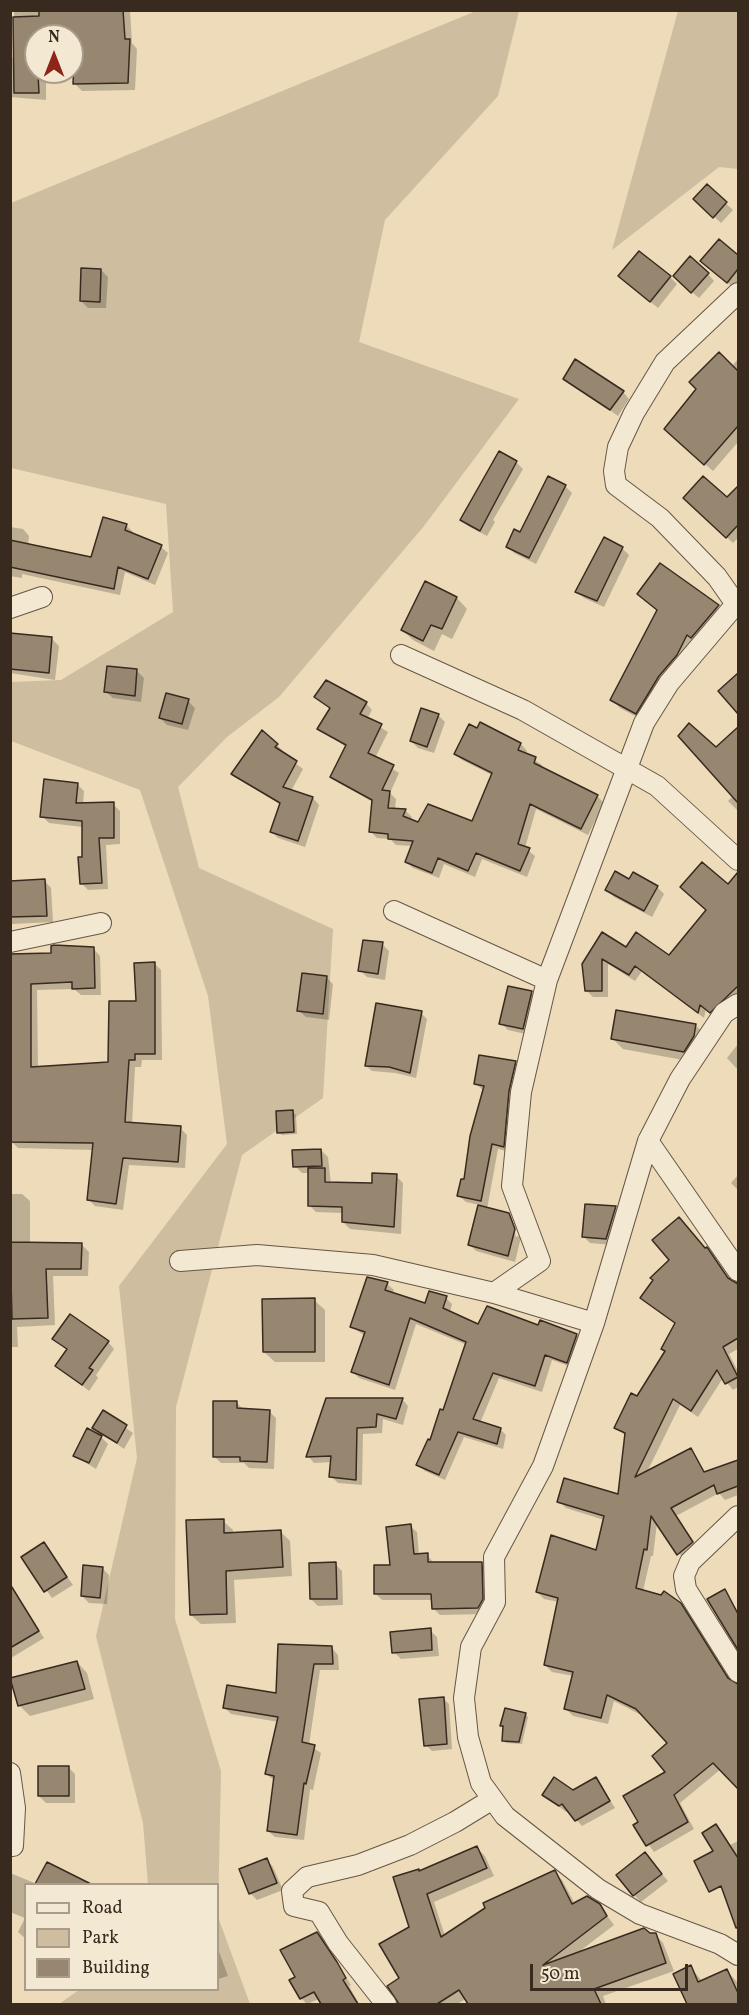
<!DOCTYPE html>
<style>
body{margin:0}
#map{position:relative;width:749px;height:2015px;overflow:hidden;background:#eddbb9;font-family:Vollkorn,serif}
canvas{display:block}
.frame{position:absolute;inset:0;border:12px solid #392a20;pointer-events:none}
.legend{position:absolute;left:24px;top:1883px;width:195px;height:108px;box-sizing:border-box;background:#f3e8d2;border:2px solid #a99c8b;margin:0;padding:8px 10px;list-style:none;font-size:18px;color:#392a20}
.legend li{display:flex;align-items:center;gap:12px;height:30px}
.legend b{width:30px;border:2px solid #a99c8b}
.north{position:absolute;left:24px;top:24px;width:60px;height:60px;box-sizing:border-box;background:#f3e8d2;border:2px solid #a99c8b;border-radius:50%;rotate:0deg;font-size:16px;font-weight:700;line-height:24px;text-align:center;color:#392a20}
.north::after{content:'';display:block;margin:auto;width:21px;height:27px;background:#8f2418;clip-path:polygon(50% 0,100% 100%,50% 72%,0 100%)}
.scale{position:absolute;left:530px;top:1964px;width:158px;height:27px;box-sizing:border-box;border:3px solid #392a20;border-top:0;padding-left:8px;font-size:18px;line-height:21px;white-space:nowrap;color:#392a20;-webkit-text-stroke:4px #f3e8d2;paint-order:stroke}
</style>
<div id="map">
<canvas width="749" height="2015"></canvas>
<div class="frame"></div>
<ul class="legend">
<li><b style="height:8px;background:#f3e8d2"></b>Road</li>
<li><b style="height:16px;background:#cebd9f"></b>Park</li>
<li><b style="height:16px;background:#978670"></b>Building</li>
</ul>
<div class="north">N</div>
<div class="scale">50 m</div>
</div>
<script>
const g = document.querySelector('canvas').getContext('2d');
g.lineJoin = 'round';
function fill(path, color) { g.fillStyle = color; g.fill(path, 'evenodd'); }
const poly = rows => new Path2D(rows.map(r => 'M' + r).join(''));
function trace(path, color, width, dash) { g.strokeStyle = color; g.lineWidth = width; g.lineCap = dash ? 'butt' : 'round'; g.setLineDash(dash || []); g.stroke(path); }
const green = poly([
 [476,11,519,11,498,96,385,220,359,342,519,399,424,526,279,697,227,737,178,787,199,868,333,929,323,1098,242,1155,176,1407,175,1619,221,1771,218,1917,250,2004,59,2004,79,1990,218,1990,218,1884,148,1884,143,1823,96,1636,137,1458,119,1286,227,1144,208,996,140,790,11,741,11,682,61,680,173,612,166,504,11,468,11,203],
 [678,11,738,11,738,169,719,167,612,250]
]);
const shadow = poly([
 [14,10,130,10,132,43,137,49,135,90,82,91,74,83,76,49,72,49,72,36,36,36,36,72,46,72,46,100,10,97,10,58,15,57],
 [707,186,733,210,721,223,695,199],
 [719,241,738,257,738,284,735,289,709,267],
 [101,270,108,277,106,308,88,308,81,301],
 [708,274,714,281,699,298,681,283],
 [670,277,677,284,658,308,627,283],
 [738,359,738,442,713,471,673,436],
 [565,378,623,392,629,399,618,416],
 [516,462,523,469,493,520,495,522,487,536,468,526,461,519],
 [565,486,572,493,536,564,514,553,508,546],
 [738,488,738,538,733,543,692,505,728,499],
 [126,525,133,532,132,535,161,547,168,553,155,585,125,572,120,595,22,574,22,578,10,576,10,527,23,529,29,536,28,545,92,559],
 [622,548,629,555,604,607,584,598,577,592],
 [660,565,726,615,644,721,620,708,612,700,658,611,638,594],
 [426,583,457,598,467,609,452,639,442,634,434,651,413,640,402,630],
 [10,634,52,639,59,646,55,680,10,673],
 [137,671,144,678,141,702,113,698,106,692],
 [738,675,738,712,720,691],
 [316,697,366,703,372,710,367,719,388,732,375,758,399,773,390,793,396,799,395,810,405,810,412,817,410,821,419,824,473,823,492,775,462,760,455,753,480,724,521,744,527,751,525,754,542,765,541,768,597,796,604,803,588,835,536,809,525,848,535,856,527,877,482,859,475,877,444,864,439,878,413,868,406,862,412,846,396,845,390,839,377,838,370,831,373,802,339,783,332,777,346,747,319,728,331,709],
 [188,701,195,708,188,730,167,725,160,718],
 [438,715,445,722,434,753,418,748,411,741],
 [738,729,738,811,728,801,734,795,716,749],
 [277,745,283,751,282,753,303,769,291,791,313,798,319,805,305,847,278,838,272,832,281,805,233,774],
 [77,784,84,791,83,804,113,804,120,811,120,844,106,845,108,889,88,890,81,883,83,827,49,823,42,816],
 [45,881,51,888,53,922,12,924,10,882],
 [629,881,657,887,664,894,652,917,614,897,607,890],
 [732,881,738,886,738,997,717,1018,706,1009,704,1018,642,971,635,981,608,964,608,997,593,997,586,990,584,965,626,949,669,957],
 [382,944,389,951,385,980,367,977,360,970],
 [93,948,100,956,101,995,81,995,74,989,37,990,38,1068,109,1063,154,963,161,970,162,1060,142,1060,141,1067,135,1067,132,1124,180,1128,187,1135,185,1168,129,1165,123,1210,95,1206,88,1199,94,1150,18,1148,11,1141,10,956,52,954],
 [327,978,333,984,329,1020,306,1017,299,1011],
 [531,993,538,999,530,1035,508,1030,501,1023],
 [421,1013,427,1019,416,1078,396,1073,372,1071,366,1066],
 [695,1025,706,1035,694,1062,623,1049,612,1038],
 [738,1044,738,1070,727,1058],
 [515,1063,521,1069,510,1152,498,1149,487,1209,509,1214,512,1218,510,1218,516,1237,519,1236,513,1219,516,1222,521,1237,515,1262,476,1251,469,1244,480,1205,466,1202,459,1196,465,1181,484,1091,476,1084],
 [293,1112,296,1115,297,1134,282,1135,278,1132],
 [321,1150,328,1157,331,1184,373,1185,396,1176,403,1183,401,1234,350,1229,343,1222,343,1213,316,1212,309,1205,309,1173,302,1173,295,1166],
 [738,1175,738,1190,731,1183],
 [10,1194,22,1194,30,1201,30,1243,81,1244,89,1252,88,1276,53,1276,55,1325,17,1327,18,1347,10,1347],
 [616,1208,622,1214,613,1245,590,1243,583,1236],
 [707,1249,731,1281,738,1286,738,1349,729,1354,738,1371,738,1387,733,1390,723,1378,698,1417,680,1405,647,1472,691,1450,706,1473,738,1461,738,1495,725,1500,719,1493,676,1516,699,1550,685,1561,657,1523,653,1556,651,1556,643,1591,680,1604,687,1612,731,1682,738,1685,738,1787,721,1769,680,1803,694,1829,654,1852,635,1825,640,1822,668,1773,669,1743,643,1716,614,1701,608,1724,573,1716,566,1709,574,1676,552,1672,545,1665,559,1602,544,1599,537,1592,597,1552,604,1520,566,1508,559,1501,619,1496,626,1436,616,1427,666,1352,663,1349,676,1324,642,1297],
 [387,1284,394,1290,392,1294,426,1305,446,1298,452,1304,450,1312,479,1326,539,1327,576,1335,583,1342,574,1368,552,1360,542,1392,499,1378,480,1423,500,1429,506,1435,503,1449,464,1437,445,1480,425,1471,418,1465,444,1412,467,1345,416,1324,395,1390,359,1378,353,1372,365,1336,352,1327],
 [314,1300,325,1310,325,1362,275,1362,264,1352],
 [54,1339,108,1342,114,1349,96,1375,98,1378,89,1391,57,1365,68,1350],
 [327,1399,402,1399,408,1406,403,1425,383,1419,382,1433,363,1434,362,1485,338,1483,331,1476,332,1462,314,1463,308,1456],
 [236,1402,244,1410,269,1411,276,1418,274,1469,249,1468,244,1463,221,1463,214,1456],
 [103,1412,133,1433,124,1449,94,1428],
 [101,1437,108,1444,96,1469,75,1456],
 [223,1521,233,1530,233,1534,281,1532,290,1541,292,1576,234,1580,236,1623,201,1624,191,1615],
 [410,1526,417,1532,419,1555,427,1555,434,1563,481,1564,488,1570,485,1614,440,1615,433,1608,433,1600,382,1600,375,1593,391,1567],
 [44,1544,73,1585,52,1598,23,1557],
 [335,1564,342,1571,343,1605,318,1606,311,1599],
 [102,1568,109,1575,107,1604,89,1603,82,1596],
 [724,1591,738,1611,738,1647,709,1600],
 [16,1596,44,1638,11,1658,10,1600],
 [430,1630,437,1637,439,1656,401,1659,394,1652],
 [332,1648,338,1655,339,1670,320,1670,309,1745,321,1753,313,1790,310,1789,304,1840,275,1837,268,1831,275,1781,266,1774,279,1722,231,1714,225,1708,277,1695],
 [77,1662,87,1673,94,1699,30,1716,19,1705],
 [444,1699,449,1704,452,1749,432,1751,426,1745],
 [525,1714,528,1717,522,1744,506,1743,503,1740,504,1728,502,1725],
 [68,1767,75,1774,75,1803,46,1803,39,1796],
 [596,1779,615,1808,582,1826,568,1810,566,1812,544,1795,573,1792],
 [716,1825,730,1845,738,1841,738,1863,731,1870,738,1867,738,1930,720,1878,715,1852],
 [477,1848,485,1856,494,1876,434,1902,445,1936,554,1872,562,1880,575,1904,599,1905,614,1925,576,1954,655,1934,663,1943,674,1971,603,1996,606,2004,469,2004,466,1999,457,2004,401,2004,389,1986,401,1978,420,1873],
 [645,1854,668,1881,641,1902,634,1895],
 [267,1860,273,1867,283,1890,257,1900,250,1893],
 [48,1864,80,1884,37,1884],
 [10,1873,37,1884,26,1884,26,1939,18,1932,25,1918,10,1912],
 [317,1933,351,1985,349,1986,359,2004,323,2004,319,1999,307,2004,301,1998,297,1978],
 [218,1949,228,1976,218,1979],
 [690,1967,703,1982,727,1971,738,1983,738,2004,689,2004,675,1974]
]);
const building = poly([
 [39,10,123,10,125,39,130,39,128,83,73,84,75,36,36,36,39,93,14,93,13,17,39,16,39,10],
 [707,184,727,202,713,218,693,199,707,184],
 [719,239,738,255,738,269,727,283,700,261,719,239],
 [639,251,671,276,650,302,618,276,639,251],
 [690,256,709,273,691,293,673,276,690,256],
 [81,268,101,269,100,302,80,301,81,268],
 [719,352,738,371,738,426,704,465,664,429,696,389,689,382,719,352],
 [575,359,624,391,610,410,563,379,575,359],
 [499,451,517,461,480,531,460,520,499,451],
 [548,476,566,485,529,558,506,547,514,529,520,532,548,476],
 [703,476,727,497,738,486,738,525,726,538,683,498,703,476],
 [103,517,127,524,125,530,162,545,148,579,118,567,114,589,10,567,10,540,91,557,103,517],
 [604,537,623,547,597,601,575,592,604,537],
 [660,563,719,605,691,638,687,635,677,655,659,676,636,714,610,700,657,610,637,594,660,563],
 [425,581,457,597,442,629,431,625,423,641,401,630,425,581],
 [10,633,52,637,49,673,10,669,10,633],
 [107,666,137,669,135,696,104,692,107,666],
 [738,673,738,714,718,691,738,673],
 [326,680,367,702,360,714,382,724,368,753,394,765,382,790,390,791,388,808,406,809,403,816,418,822,428,804,472,821,492,773,454,754,469,724,477,728,480,722,521,743,518,750,536,757,534,763,598,795,581,829,530,804,518,844,530,848,520,871,476,853,468,871,438,858,432,873,405,862,413,841,388,839,388,834,369,832,372,800,330,777,346,745,317,729,330,708,314,697,326,680],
 [166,693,189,699,182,724,159,718,166,693],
 [421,708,439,714,427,747,410,741,421,708],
 [689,723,716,747,738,727,738,803,678,736,689,723],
 [262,730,278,744,275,747,297,761,283,787,313,797,298,841,270,832,280,803,231,774,262,730],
 [44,779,78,783,76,803,114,802,114,838,99,838,102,883,80,884,78,857,82,857,82,821,40,817,44,779],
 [702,862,728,884,738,872,738,986,710,1013,700,1005,698,1013,635,966,629,975,602,959,602,991,585,991,582,964,602,932,626,947,636,932,669,955,706,910,680,887,702,862],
 [615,871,629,879,633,872,658,886,644,911,605,890,615,871],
 [45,879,47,916,10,917,10,881,45,879],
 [363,940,383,942,378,974,358,971,363,940],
 [54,945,94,947,95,988,72,989,72,982,31,984,31,1067,108,1062,109,1001,136,1001,134,963,155,962,155,1054,135,1054,135,1060,129,1060,125,1122,181,1126,178,1162,123,1158,116,1204,87,1200,93,1143,10,1142,10,954,51,953,51,946,54,945],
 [302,973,327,976,323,1014,297,1011,302,973],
 [508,986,532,991,523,1029,499,1024,508,986],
 [376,1003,422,1011,410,1073,389,1067,365,1066,376,1003],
 [616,1010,696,1024,694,1036,684,1052,611,1039,616,1010],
 [479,1055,516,1061,509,1091,504,1147,492,1144,481,1201,457,1196,461,1179,464,1179,470,1136,484,1086,474,1084,479,1055],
 [293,1110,294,1132,277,1133,276,1111,293,1110],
 [321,1149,322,1166,293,1167,292,1150,321,1149],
 [308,1168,325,1168,325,1182,372,1183,372,1173,397,1174,394,1227,342,1222,342,1207,308,1206,308,1168],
 [585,1204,616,1206,606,1239,582,1237,585,1204],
 [478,1205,509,1213,515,1229,508,1256,468,1245,478,1205],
 [679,1217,705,1248,707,1247,728,1278,738,1284,738,1338,723,1347,738,1377,725,1384,717,1370,691,1411,673,1399,635,1477,691,1448,704,1472,738,1460,738,1486,717,1494,714,1485,671,1508,693,1542,677,1555,651,1516,647,1550,644,1549,636,1588,661,1595,664,1591,681,1603,728,1678,738,1684,738,1789,713,1763,674,1795,688,1822,646,1846,633,1825,638,1822,623,1796,665,1772,652,1756,667,1743,636,1709,607,1695,601,1718,564,1709,573,1672,544,1665,558,1598,536,1592,551,1535,596,1550,604,1516,557,1502,564,1478,618,1494,625,1433,614,1428,631,1393,637,1396,665,1351,661,1349,675,1323,640,1298,653,1280,650,1278,669,1260,652,1240,679,1217],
 [10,1242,82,1243,81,1269,46,1269,48,1318,12,1319,10,1242],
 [367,1277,388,1282,385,1290,425,1303,429,1291,447,1296,443,1308,478,1324,487,1306,538,1325,540,1320,577,1334,567,1363,545,1355,535,1386,493,1373,473,1419,501,1428,497,1444,458,1432,439,1475,416,1465,428,1439,430,1440,440,1409,443,1410,466,1342,410,1318,389,1385,351,1372,365,1332,350,1327,367,1277],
 [315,1298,315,1352,263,1352,262,1299,315,1298],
 [70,1314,109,1341,89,1368,93,1370,82,1385,55,1366,67,1349,52,1339,70,1314],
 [326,1398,403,1398,396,1419,377,1414,376,1427,357,1428,356,1480,329,1477,331,1456,306,1457,326,1398],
 [213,1401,237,1401,237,1408,270,1410,267,1462,240,1461,240,1457,213,1457,213,1401],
 [103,1410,127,1425,117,1443,92,1428,103,1410],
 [87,1428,102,1436,89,1463,73,1456,87,1428],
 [224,1519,224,1533,281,1530,283,1567,226,1571,227,1614,190,1615,186,1520,224,1519],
 [411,1524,414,1554,428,1553,428,1562,482,1562,483,1599,478,1608,432,1609,431,1594,374,1594,374,1565,390,1565,386,1527,411,1524],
 [44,1542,67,1577,44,1592,21,1557,44,1542],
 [336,1562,337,1599,310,1599,309,1563,336,1562],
 [83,1565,103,1567,100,1598,81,1596,83,1565],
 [10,1584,39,1631,10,1648,10,1584],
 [725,1589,738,1614,738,1650,707,1599,725,1589],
 [431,1628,432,1650,392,1653,390,1632,431,1628],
 [278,1644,332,1646,333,1664,314,1664,302,1742,315,1745,306,1784,304,1783,297,1835,267,1831,274,1776,265,1774,278,1717,223,1708,227,1685,276,1693,278,1644],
 [77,1661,85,1689,18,1706,10,1678,77,1661],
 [444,1697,447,1744,424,1746,419,1699,444,1697],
 [505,1708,526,1713,519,1742,502,1741,503,1726,500,1726,505,1708],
 [38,1766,69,1766,69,1796,38,1796,38,1766],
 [554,1777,573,1790,596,1777,610,1801,575,1821,562,1804,559,1806,542,1795,554,1777],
 [716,1824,738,1858,738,1927,736,1928,721,1886,709,1892,694,1861,713,1851,702,1833,716,1824],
 [477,1846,487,1868,427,1894,441,1937,485,1908,483,1903,555,1870,572,1904,587,1896,600,1904,607,1916,543,1965,644,1928,650,1933,656,1933,666,1963,594,1989,601,2004,468,2004,459,1990,437,2004,399,2004,387,1986,399,1978,379,1944,409,1927,393,1877,419,1869,419,1871,477,1846],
 [645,1852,662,1874,633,1896,616,1875,645,1852],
 [267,1858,277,1883,249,1894,239,1869,267,1858],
 [47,1862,91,1884,35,1884,47,1862],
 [317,1932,337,1962,346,1978,343,1980,358,2004,321,2004,314,1992,300,1999,289,1980,295,1977,280,1950,317,1932],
 [691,1965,698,1982,727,1969,738,1993,738,2004,687,2004,673,1974,691,1965]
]);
const street = poly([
 [738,293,665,362,634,413,618,447,614,471,616,485,660,518,717,577,738,607],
 [10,608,42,597],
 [401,655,523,710,657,786,738,860],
 [394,911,547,980],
 [10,942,101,923],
 [738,1004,724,1013,680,1079,648,1141,594,1323,543,1466,494,1557,495,1602,471,1647,464,1698,468,1737,481,1783,505,1816,598,1889,640,1914,720,1944,738,1955],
 [648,1141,738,1271],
 [180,1261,257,1255,373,1265,494,1293,594,1323],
 [494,1293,540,1261,512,1186,521,1092,547,980,644,723,669,683,736,604],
 [738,1516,690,1562,684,1576,686,1589,738,1672],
 [10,1773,15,1808,13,1846],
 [386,2004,338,1943,319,1912,294,1906,292,1891,307,1877,358,1865,410,1845,455,1822,491,1800]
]);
fill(green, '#cebd9f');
fill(shadow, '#0003');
fill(building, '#978670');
trace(building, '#392a20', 1.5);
trace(street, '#665646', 22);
trace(street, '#f3e8d2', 20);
</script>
